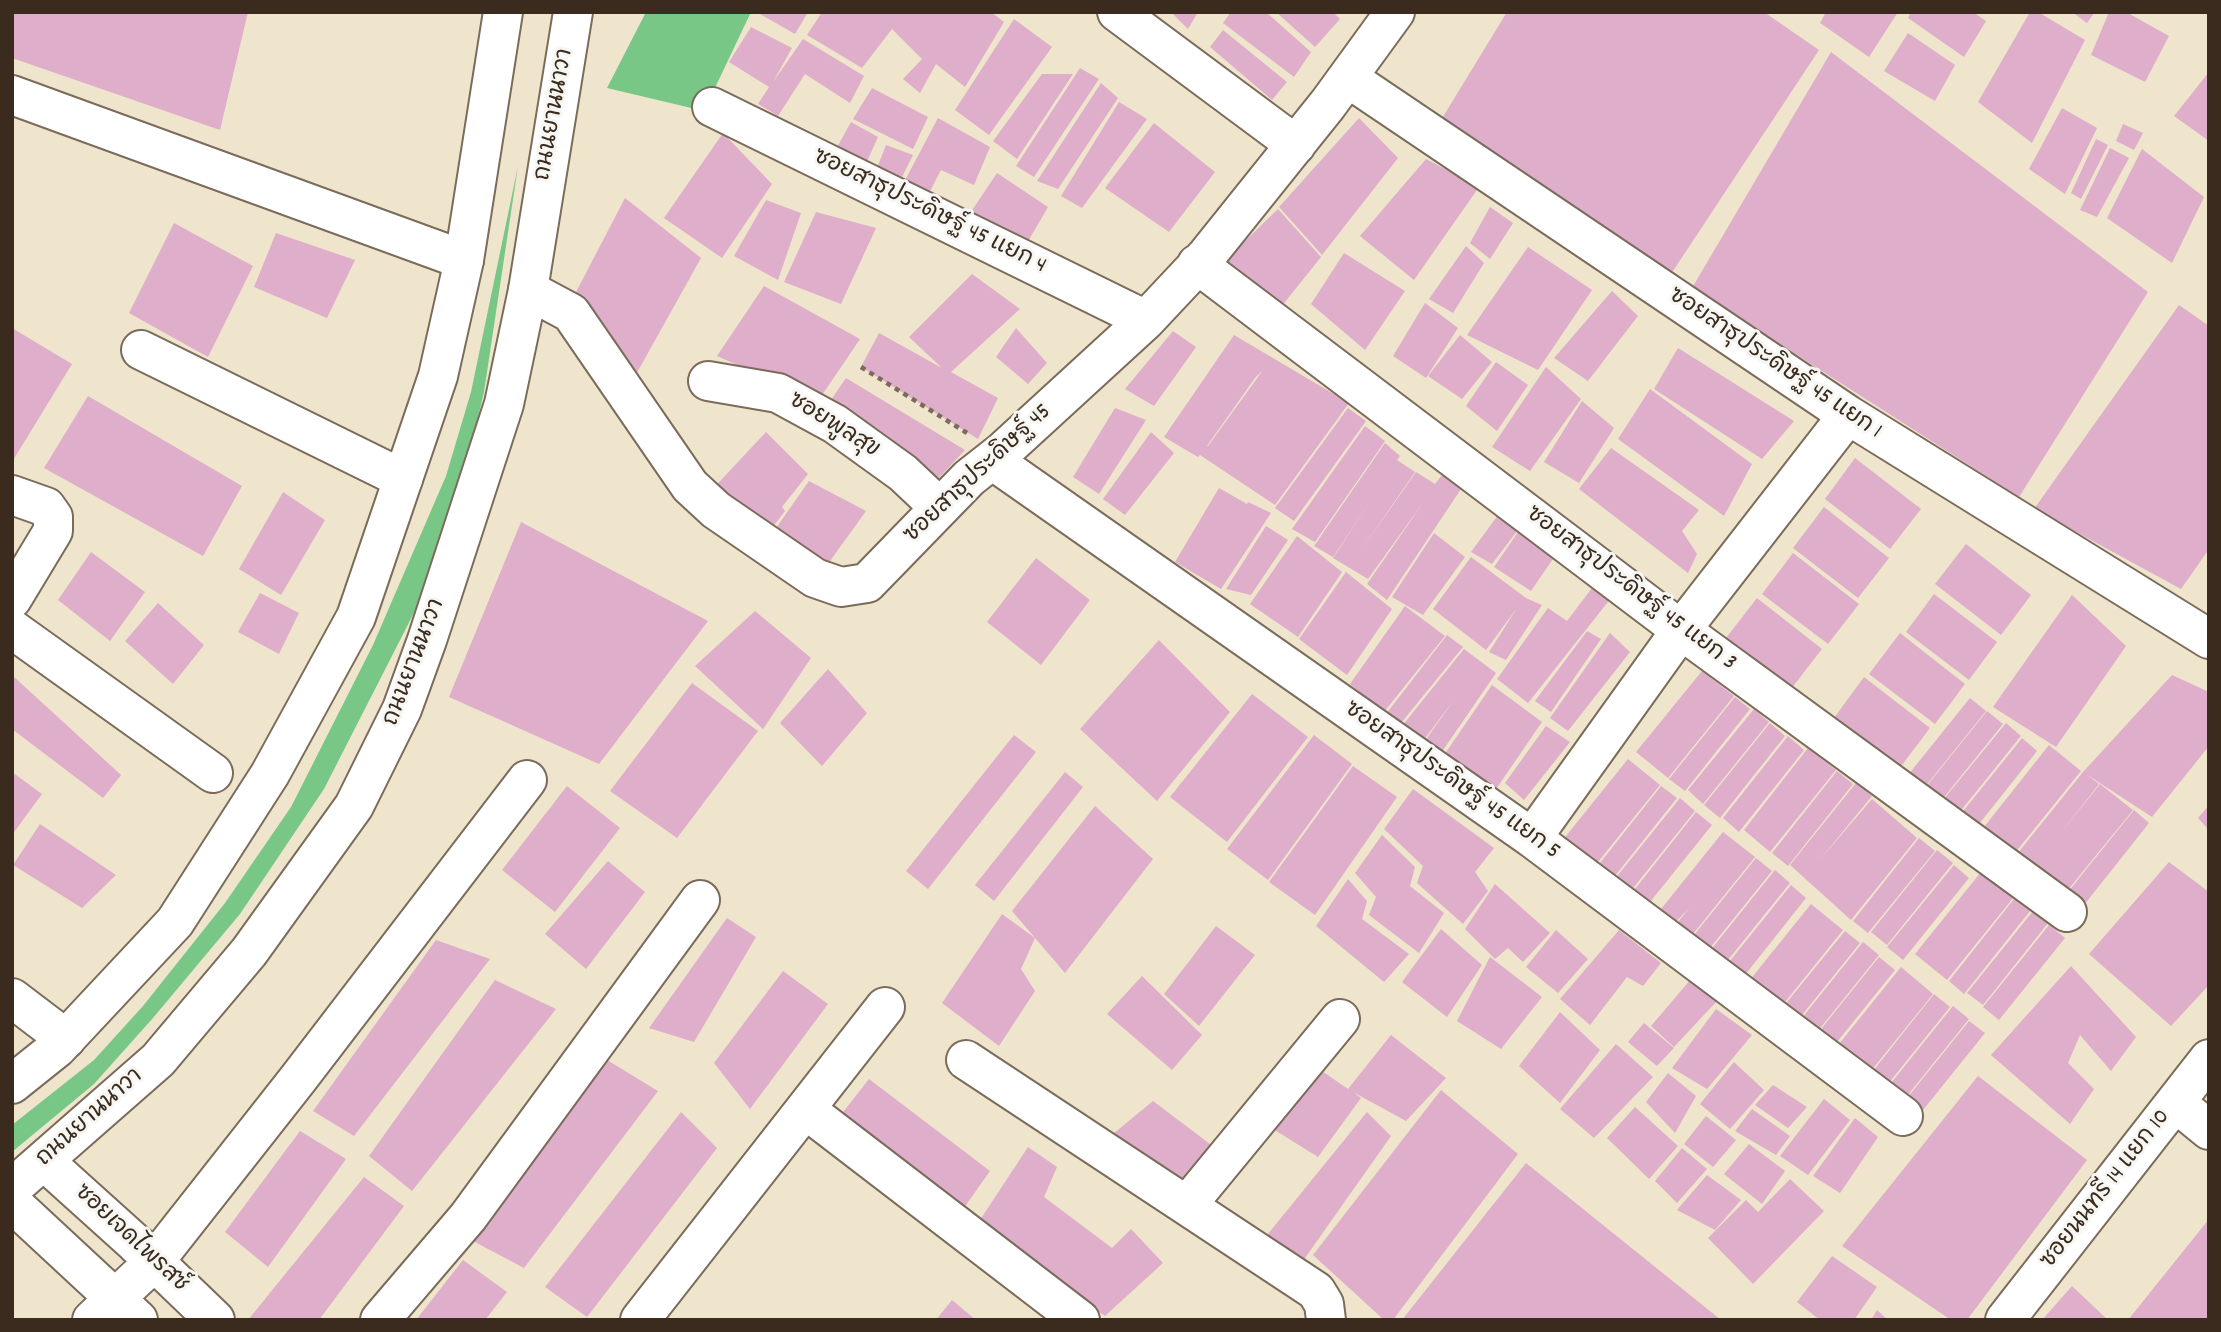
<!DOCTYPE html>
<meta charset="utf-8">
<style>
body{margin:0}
#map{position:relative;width:2221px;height:1332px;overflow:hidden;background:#efe5cc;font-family:Dekko,sans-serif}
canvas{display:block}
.frame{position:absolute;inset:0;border:14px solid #3b2a1e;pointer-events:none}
</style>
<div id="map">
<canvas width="2221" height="1332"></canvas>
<div class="frame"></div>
</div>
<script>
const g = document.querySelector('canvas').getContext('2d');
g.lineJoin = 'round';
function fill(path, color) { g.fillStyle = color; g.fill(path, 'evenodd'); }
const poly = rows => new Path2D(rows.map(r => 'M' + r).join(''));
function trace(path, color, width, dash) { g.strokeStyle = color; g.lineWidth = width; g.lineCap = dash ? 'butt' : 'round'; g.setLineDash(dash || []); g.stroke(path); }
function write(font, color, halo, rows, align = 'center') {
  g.font = font + ' Dekko,"Playpen Sans Thai",sans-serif'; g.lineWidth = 6; g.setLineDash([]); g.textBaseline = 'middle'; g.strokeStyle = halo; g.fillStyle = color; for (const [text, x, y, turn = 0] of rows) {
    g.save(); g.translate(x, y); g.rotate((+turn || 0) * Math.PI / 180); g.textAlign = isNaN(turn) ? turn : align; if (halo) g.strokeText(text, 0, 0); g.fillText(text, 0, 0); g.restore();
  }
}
const green = poly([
 [646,12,751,12,704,111,607,88],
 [518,166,484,392,466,468,419,603,324,789,240,914,153,1018,94,1084,12,1152,12,1125,94,1060,143,1006,225,903,291,807,373,645,446,476,471,392]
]);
const building = poly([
 [12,12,248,12,220,130,12,58],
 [761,12,808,12,795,34,760,14],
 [822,12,991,12,1004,22,965,87,936,64,920,93,903,79,922,59,892,29,862,68,807,35],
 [1171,12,1198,12,1188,29],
 [1231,12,1266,12,1311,52,1294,77,1223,23],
 [1276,12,1333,12,1340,19,1315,47],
 [1507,12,1764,12,1819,50,1671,274,1441,120],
 [1826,12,1898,12,1869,57,1820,23],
 [1911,12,1973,12,1986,21,1964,57,1908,18],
 [2030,12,2038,12,2085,40,2032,143,1978,102],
 [2072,12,2095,12,2087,23],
 [2109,12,2126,12,2169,36,2145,82,2091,55],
 [1014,19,1052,47,989,135,955,110],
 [751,27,792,48,773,82,803,39,864,76,850,103,805,74,778,116,758,104,769,87,729,62],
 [1223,30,1287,82,1272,100,1210,47],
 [1908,33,1955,65,1935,101,1884,71],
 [1831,52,2148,292,2019,497,1692,288],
 [1080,68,1099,79,1034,177,1016,166],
 [2209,72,2209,141,2174,116],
 [1042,74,1073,74,1017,159,993,141],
 [1101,83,1118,98,1058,189,1037,181],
 [872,88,928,117,913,149,853,119],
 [1119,102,1147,119,1082,208,1061,196],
 [2062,108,2097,128,2065,194,2029,169],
 [938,118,990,147,974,185,941,170,926,199,903,184],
 [1359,118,1398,158,1322,255,1279,207],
 [851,122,878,137,865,166,835,151],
 [1154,123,1215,172,1169,232,1105,188],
 [2123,124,2143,133,2134,150,2116,141],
 [723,133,772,184,722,258,664,218],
 [2096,139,2108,145,2081,199,2071,193],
 [886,145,913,155,898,185,875,173],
 [2110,148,2129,158,2097,217,2080,210],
 [2142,149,2204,197,2172,263,2107,218],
 [1426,159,1479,187,1414,280,1360,236],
 [997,173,1048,207,1009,274,948,246],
 [625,198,701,258,634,378,575,294],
 [766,200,801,213,778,280,734,256],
 [1490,207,1513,223,1490,259,1470,243],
 [1278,209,1321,257,1273,317,1214,271],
 [816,212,876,228,841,304,784,282],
 [174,223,253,266,208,357,129,313],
 [276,233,355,260,327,318,254,287],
 [1466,246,1484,263,1453,313,1429,299],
 [1528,247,1592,290,1538,370,1467,335],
 [1344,253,1405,291,1365,350,1311,304],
 [972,274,1020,309,951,372,998,398,978,439,861,367,879,333,942,368,909,337],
 [764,286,860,339,818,401,717,356],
 [1612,291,1638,316,1588,381,1554,358],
 [1425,303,1458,328,1426,378,1393,356],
 [2179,305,2209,326,2209,549,2181,589,2034,509],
 [12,328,72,364,12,462],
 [1016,328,1047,363,1028,384,996,357],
 [1173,331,1196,347,1154,406,1125,389],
 [1234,335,1349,403,1275,505,1200,455,1198,457,1164,437],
 [1263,370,1208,446,1207,446,1255,378],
 [1460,335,1492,362,1462,399,1428,376],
 [1678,348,1794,421,1762,459,1654,389],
 [1496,362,1528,385,1497,431,1466,406],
 [1546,367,1581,399,1530,471,1492,447],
 [846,378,965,450,933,484,820,416],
 [1650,389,1752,464,1724,516,1618,439],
 [88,396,242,486,203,556,44,468],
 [1582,401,1614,428,1579,483,1544,462],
 [1115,408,1146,420,1099,494,1073,477],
 [1348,408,1366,421,1294,521,1275,508],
 [1365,426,1385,441,1315,542,1292,529],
 [766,432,808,474,782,507,785,511,769,532,709,493],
 [1151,432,1174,453,1125,515,1103,499],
 [1385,443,1400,456,1397,460,1415,472,1360,552,1416,472,1435,484,1442,475,1461,489,1387,600,1367,584,1425,500,1368,579,1333,558,1371,500,1333,557,1314,546],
 [1611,448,1699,510,1682,531,1697,554,1688,573,1579,489],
 [1855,458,1921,509,1890,549,1825,499],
 [809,481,866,511,825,568,774,531],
 [1219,488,1247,504,1248,502,1271,513,1221,589,1175,562],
 [283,492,325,520,281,595,239,569],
 [1824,507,1889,558,1858,598,1793,548],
 [1501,511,1521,526,1492,564,1471,552],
 [521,522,708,621,599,764,449,697],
 [1525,522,1561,547,1531,591,1494,567],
 [1266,526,1288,540,1251,595,1226,589],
 [1434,533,1465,557,1423,615,1392,597],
 [1297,536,1342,572,1298,637,1250,604],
 [1966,544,2031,595,2001,635,1935,584],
 [91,552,145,592,110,641,58,600],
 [1793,553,1859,604,1828,644,1762,594],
 [1471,557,1526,598,1542,605,1506,660,1489,652,1517,608,1486,650,1433,609],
 [1036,558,1090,600,1041,665,987,622],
 [1346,572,1392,609,1347,675,1299,639],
 [1598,580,1615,593,1528,703,1497,679,1548,608,1567,621],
 [260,593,299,613,279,654,238,632],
 [1934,594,1997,642,1969,680,1906,632],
 [2072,595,2126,646,2056,747,1993,707],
 [1757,598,1822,649,1791,689,1726,638],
 [158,603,204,645,173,684,125,641],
 [1405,606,1445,636,1384,712,1350,684],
 [755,611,811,658,763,729,695,666],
 [1587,631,1601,639,1551,712,1535,701],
 [1610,633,1630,652,1568,731,1550,718],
 [1900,633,1965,684,1935,724,1869,674],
 [1447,635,1463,647,1401,723,1386,714],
 [1159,640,1230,712,1157,801,1080,729],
 [1464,649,1496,673,1439,756,1422,745,1454,700,1423,741,1402,726],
 [828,669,867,713,822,766,780,723],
 [1702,671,1734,696,1668,778,1636,752],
 [12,675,121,775,103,798,12,729],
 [2172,675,2209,692,2209,746,2152,817,2086,774,2099,784,2060,834,2100,784,2133,810,2067,891,2017,854,2083,772],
 [1864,677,1930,728,1899,769,1834,718],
 [692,683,758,731,677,838,610,791],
 [1492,685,1542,722,1492,795,1440,761],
 [1252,694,1308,737,1227,842,1170,797],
 [1735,697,1750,709,1685,791,1669,779],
 [1970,698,1986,711,1920,793,1904,780],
 [1754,709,1769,722,1703,804,1688,790],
 [1987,711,2003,724,1937,806,1921,793],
 [1770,723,1785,736,1720,818,1704,805],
 [2006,723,2021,736,1955,818,1939,805],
 [1546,726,1570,742,1524,800,1505,783],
 [1014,735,1036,752,928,889,906,871],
 [1314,735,1352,764,1268,880,1227,849],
 [1788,736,1804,750,1739,832,1723,818],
 [2022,738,2037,751,1972,833,1956,820],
 [2049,745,2081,771,2015,853,1984,827],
 [1808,748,1836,770,1770,852,1744,830],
 [1628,759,1660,785,1594,867,1562,841],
 [1353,766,1397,797,1315,915,1269,882],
 [1837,771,1853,784,1788,866,1772,853],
 [12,772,42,794,12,835],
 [1065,772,1083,787,994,901,975,885],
 [1856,783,1872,796,1818,862,1872,799,1917,838,1851,920,1790,865],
 [567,786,620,828,555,912,502,870],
 [1661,786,1677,798,1611,881,1596,868],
 [1413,789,1494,848,1475,872,1488,891,1463,924,1417,883,1423,866,1384,829],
 [1680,798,1695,811,1630,892,1614,880],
 [2209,805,2209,830,2198,818],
 [1095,806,1153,859,1065,973,1012,911],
 [2134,810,2149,823,2084,905,2068,892],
 [1696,812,1712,825,1646,907,1631,894],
 [40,824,116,875,82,908,13,865],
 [1723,832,1755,857,1689,939,1674,927,1690,907,1672,926,1657,914],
 [1382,835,1415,867,1410,886,1444,913,1419,953,1369,915,1376,897,1355,873],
 [1919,838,1935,851,1868,933,1853,921],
 [1937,850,1953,863,1887,945,1871,932],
 [1756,858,1772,871,1706,953,1690,940],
 [608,861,645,892,586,969,545,934],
 [2169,862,2209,892,2209,985,2171,1026,2089,954],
 [1954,865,1969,878,1903,960,1887,947],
 [1775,870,1790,883,1724,965,1709,952],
 [1981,872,2013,898,1947,980,1915,954],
 [1348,879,1367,901,1362,919,1409,954,1384,982,1316,926],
 [1495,884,1550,933,1523,962,1508,948,1495,959,1465,929],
 [1791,885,1806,898,1741,980,1725,967],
 [2014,899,2030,911,1964,994,1949,981],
 [1811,904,1843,930,1777,1012,1745,986],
 [2033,911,2048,923,1983,1005,1967,993],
 [1002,914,1035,938,1021,969,1035,991,999,1046,942,1003],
 [727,918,756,937,694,1042,649,1028],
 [2049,925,2065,938,1999,1020,1983,1007],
 [1216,926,1255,955,1199,1026,1164,994],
 [1441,929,1482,965,1447,1017,1402,982],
 [1556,930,1588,959,1558,993,1526,967],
 [1619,930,1661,963,1643,986,1627,977,1590,1025,1560,999],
 [1845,931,1860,943,1794,1025,1778,1013],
 [436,940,490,959,354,1136,313,1111],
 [1863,942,1879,955,1813,1037,1797,1024],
 [1490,957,1542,997,1501,1049,1457,1021],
 [1879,957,1895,970,1829,1052,1813,1039],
 [2071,966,2136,1037,2111,1071,2080,1035,2068,1063,2094,1089,2070,1124,1991,1055],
 [1901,967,1933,994,1867,1076,1835,1049],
 [783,971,828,1004,750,1109,714,1063],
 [1142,976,1202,1035,1172,1070,1107,1014],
 [1691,979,1717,1001,1674,1047,1651,1026],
 [495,980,556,1009,412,1191,369,1156],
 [1934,994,1950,1007,1884,1089,1869,1076],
 [1953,1006,1969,1019,1903,1101,1887,1088],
 [1716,1009,1752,1035,1707,1089,1672,1068],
 [1560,1012,1600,1050,1560,1103,1519,1066],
 [1969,1021,1985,1033,1919,1115,1903,1103],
 [1644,1023,1674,1048,1657,1066,1628,1042],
 [1391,1035,1446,1078,1406,1121,1353,1092,1361,1098,1318,1157,1273,1129,1319,1069,1348,1089],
 [1616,1044,1653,1077,1594,1138,1560,1109],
 [607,1060,658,1091,524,1268,471,1240],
 [1734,1062,1764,1090,1730,1129,1700,1104],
 [1668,1073,1696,1096,1675,1133,1646,1102],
 [1978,1076,2087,1160,1967,1320,1951,1320,1842,1246],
 [869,1079,990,1171,961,1212,836,1121],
 [1773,1085,1807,1107,1788,1128,1755,1105],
 [1441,1090,1518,1154,1393,1320,1384,1320,1313,1255],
 [1824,1099,1850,1120,1808,1175,1780,1156],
 [1153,1101,1214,1147,1182,1185,1107,1139],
 [1635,1107,1678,1146,1649,1179,1607,1138],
 [1752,1109,1790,1136,1776,1155,1735,1131],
 [681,1112,717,1148,587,1317,545,1287],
 [1367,1112,1391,1136,1298,1268,1263,1240],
 [1706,1116,1736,1140,1713,1167,1684,1144],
 [1855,1118,1878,1137,1840,1193,1813,1176],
 [300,1131,346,1159,268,1267,225,1232],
 [1749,1144,1785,1171,1762,1204,1724,1174],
 [1028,1147,1057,1167,1044,1197,1112,1248,1131,1229,1163,1263,1105,1316,976,1226],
 [1682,1148,1707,1169,1677,1203,1655,1181],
 [1526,1163,1721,1320,1402,1320],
 [1707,1175,1741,1200,1715,1230,1677,1210],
 [364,1177,404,1206,319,1320,248,1320],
 [1790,1179,1824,1211,1753,1284,1708,1238,1746,1200,1758,1212],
 [2209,1219,2209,1320,2128,1320],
 [1832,1256,1877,1287,1854,1320,1820,1320,1797,1302],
 [463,1260,507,1292,485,1320,416,1320],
 [2072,1286,2108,1320,2042,1320],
 [952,1300,976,1320,936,1320],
 [1877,1310,1888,1320,1871,1320]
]);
const path = poly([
 [861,367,967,433]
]);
const minor = poly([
 [1117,12,1296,145],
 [1348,78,1848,415,2209,639],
 [12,95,464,260],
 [712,107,1146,320],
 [1197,264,1681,630,2067,912],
 [528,290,571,313,690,486,716,510,815,578,841,587,867,583,969,478,1002,452,1146,320,1207,255,1328,104,1395,12],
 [141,350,403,479],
 [708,381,778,393,835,424,903,473,940,508],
 [992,460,1532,838,1903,1116],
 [12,495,46,507,53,517,53,531,12,599],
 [12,629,213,773],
 [1532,838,1681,630,1848,415],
 [12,998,66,1039],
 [966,1060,1316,1291,1324,1304,1326,1320],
 [2176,1103,2209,1130],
 [805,1109,1080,1320],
 [44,1161,135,1243,215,1320],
 [12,1203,138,1320],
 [1187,1205,1340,1019],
 [92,1320,154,1262,298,1079,527,780],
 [380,1320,468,1217,700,900],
 [640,1320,885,1007],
 [2005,1320,2209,1059]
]);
const major = poly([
 [12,1084,57,1048,175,922,270,774,356,617,438,376,464,260,503,12],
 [12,1188,158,1060,249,952,354,806,402,709,427,640,504,404,528,290,573,12]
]);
const streetNames = [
 ["ถนนยานนาวา",556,115,-80],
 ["ซอยสาธุประดิษฐ์ 45 แยก 4",929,213,26],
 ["ซอยสาธุประดิษฐ์ 45 แยก 1",1774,365,34],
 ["ซอยพูลสุข",833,427,32],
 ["ซอยสาธุประดิษฐ์ 45",979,475,-43],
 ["ซอยสาธุประดิษฐ์ 45 แยก 3",1630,590,37],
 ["ถนนยานนาวา",416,663,-69],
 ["ซอยสาธุประดิษฐ์ 45 แยก 5",1451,782,35],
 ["ถนนยานนาวา",91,1119,-42],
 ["ซอยนนทรี 14 แยก 10",2107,1190,-52],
 ["ซอยเจดไพรสซ์",130,1240,43]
];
fill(green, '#79c787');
fill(building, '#deaeca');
trace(minor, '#7a6b5b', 42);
trace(major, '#7a6b5b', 42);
trace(path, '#7a6b5b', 4.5, [5, 5]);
trace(minor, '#fff', 38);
trace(major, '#fff', 38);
write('23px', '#3b2a1e', '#f6f6f2', streetNames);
</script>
